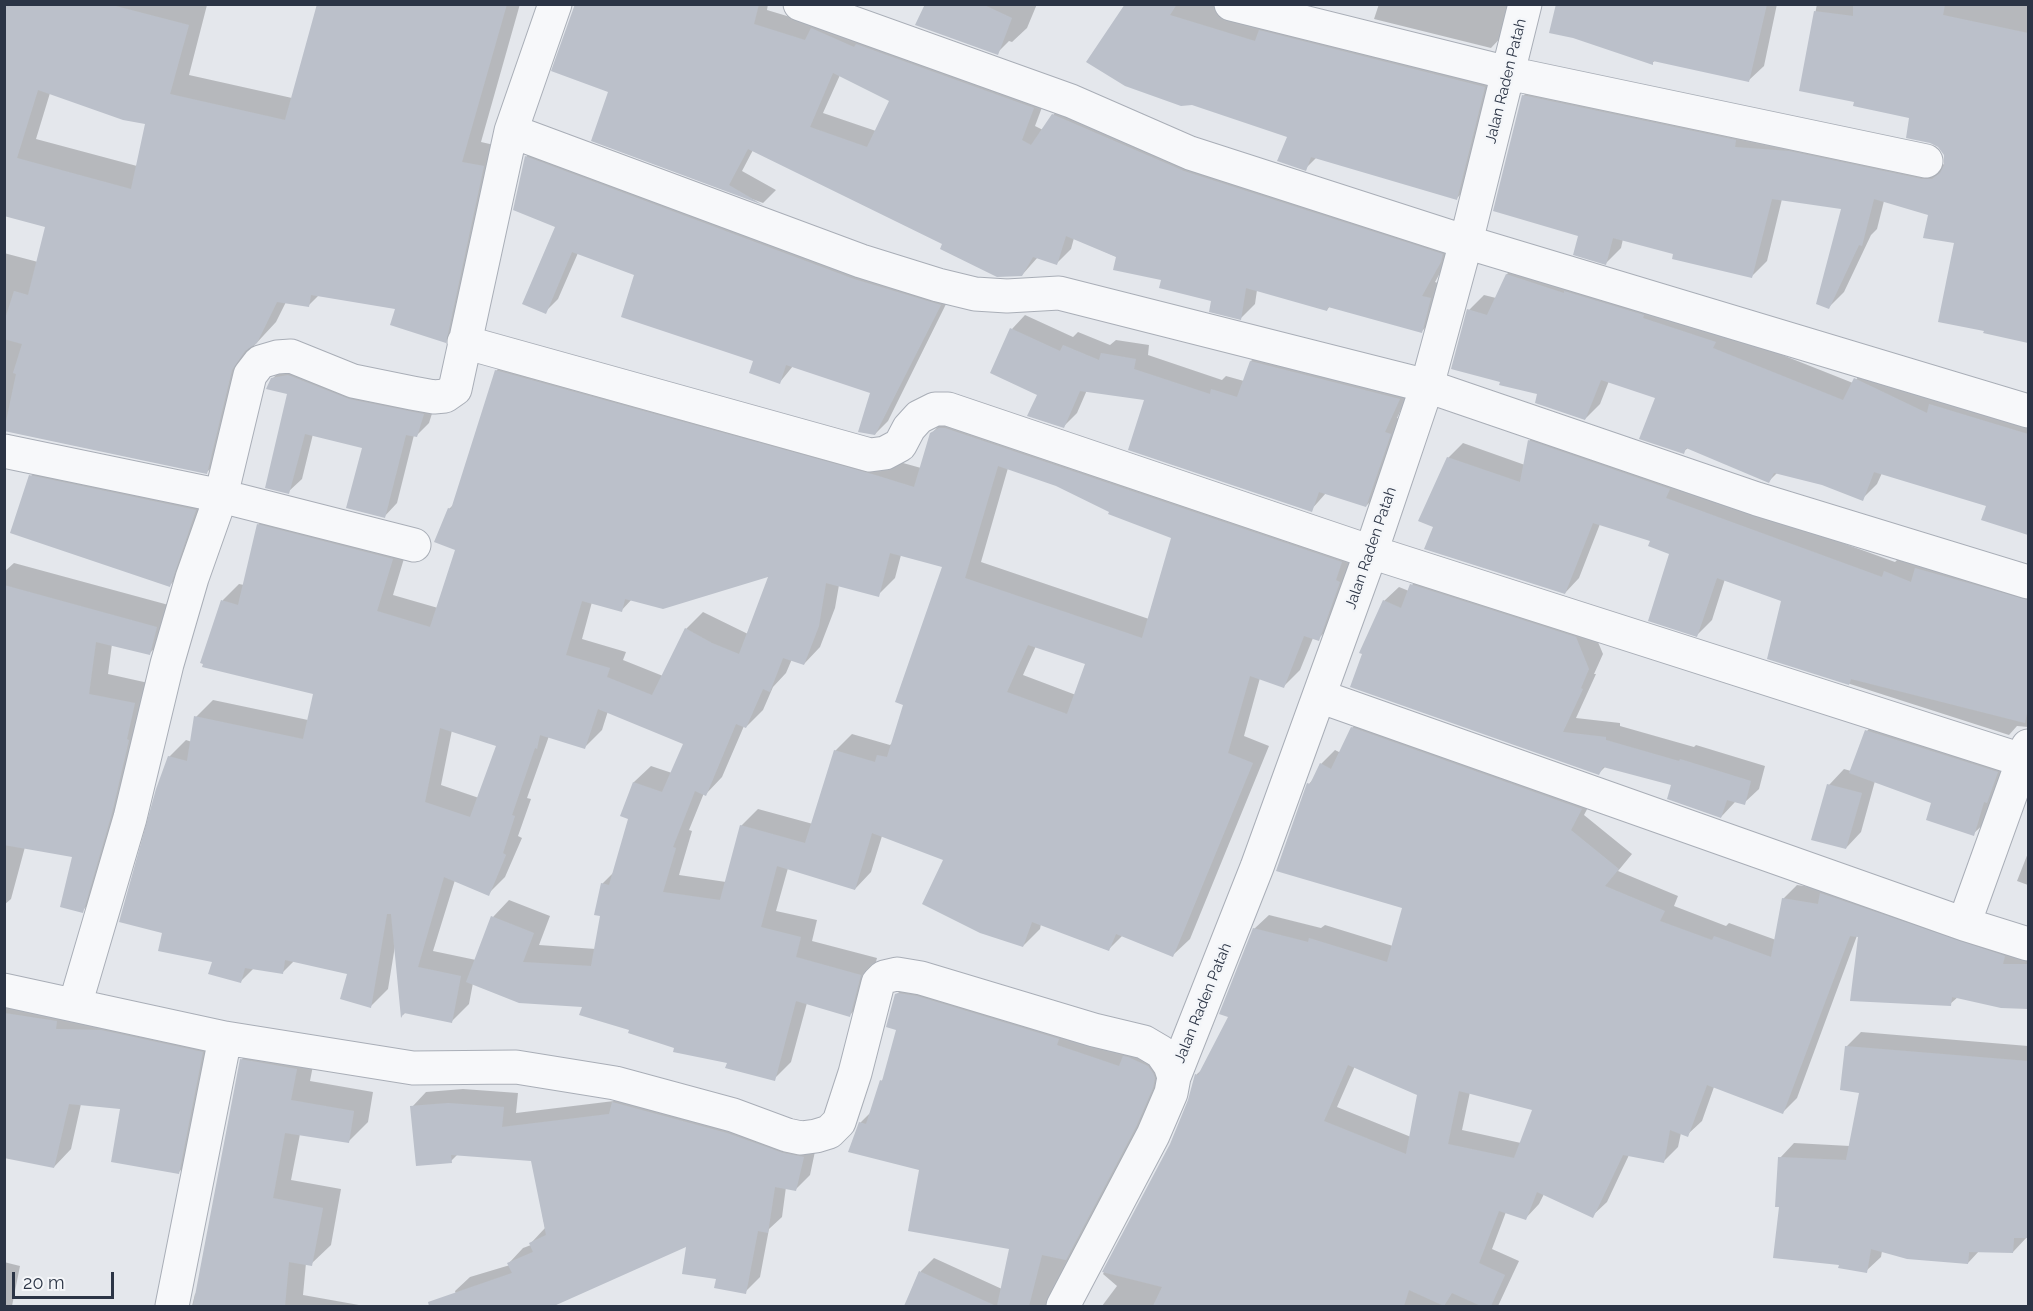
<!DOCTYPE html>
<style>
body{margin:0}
#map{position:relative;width:2033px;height:1311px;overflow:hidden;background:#e4e7ec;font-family:Raleway,sans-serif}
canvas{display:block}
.frame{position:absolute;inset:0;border:6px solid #2b3445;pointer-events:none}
.scale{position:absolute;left:12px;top:1272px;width:102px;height:27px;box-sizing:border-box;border:3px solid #2b3445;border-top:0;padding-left:8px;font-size:18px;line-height:21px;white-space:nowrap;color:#2b3445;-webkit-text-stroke:4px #f4f6f9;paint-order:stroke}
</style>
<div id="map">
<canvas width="2033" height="1311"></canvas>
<div class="frame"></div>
<div class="scale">20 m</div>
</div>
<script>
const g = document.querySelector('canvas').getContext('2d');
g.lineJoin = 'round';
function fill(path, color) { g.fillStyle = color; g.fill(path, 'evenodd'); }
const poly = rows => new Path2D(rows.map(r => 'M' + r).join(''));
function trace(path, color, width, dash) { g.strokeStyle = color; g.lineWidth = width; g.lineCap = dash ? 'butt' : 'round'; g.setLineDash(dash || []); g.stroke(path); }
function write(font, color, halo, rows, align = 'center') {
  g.font = font + ' Raleway,sans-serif'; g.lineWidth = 5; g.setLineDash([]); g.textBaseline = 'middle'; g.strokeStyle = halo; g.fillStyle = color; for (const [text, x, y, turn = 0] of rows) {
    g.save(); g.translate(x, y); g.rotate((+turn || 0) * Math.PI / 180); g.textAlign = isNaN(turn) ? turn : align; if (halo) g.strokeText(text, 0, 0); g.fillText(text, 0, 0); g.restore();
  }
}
const shadow = poly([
 [4,4,207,5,189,75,292,98,319,4,520,4,481,142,503,147,465,321,445,341,397,308,319,295,309,305,286,302,276,322,251,349,226,453,207,472,4,429,4,253,38,262,47,226,4,215],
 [50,93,147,123,137,166,36,139],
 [577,4,768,4,767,10,1047,94,1035,126,1043,130,1053,115,1067,101,1455,246,1435,282,1444,285,1435,318,1421,332,1330,306,1327,310,1257,290,1255,304,1241,318,1213,300,1074,238,1071,249,1057,263,1038,257,1022,275,944,244,753,150,742,171,776,190,763,203,592,140,610,91],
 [840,75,891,100,876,131,823,113],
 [927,4,1037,4,1027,28,1012,42,1009,41,997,53],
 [1127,4,1234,4,1499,73,1471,184,1457,198,1317,157,1305,169,1289,136],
 [1379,4,1510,4,1505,33,1491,48,1374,19],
 [1557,4,1777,4,1764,66,1748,81,1656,60,1652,63],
 [1817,4,2028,4,2028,341,1985,331,1956,242,1929,214,1884,201,1877,229,1871,235,1844,292,1829,307,1843,208,1782,199,1767,261,1752,276,1623,239,1621,248,1606,263,1580,235,1523,96,1538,81,1938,165,1946,164,1945,154,1911,117,1856,101,1800,90],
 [539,144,952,292,888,421,875,434,872,392,793,366,780,382,755,360,636,274,578,253,558,299,545,312,557,226,526,157],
 [1522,259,1727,333,1853,383,1870,364,2028,413,2028,533,1983,519,1988,505,1882,473,1877,484,1862,499,1822,484,1778,472,1769,481,1688,448,1683,452,1657,397,1609,381,1600,404,1585,419,1538,393,1469,310,1484,295,1496,298,1507,274],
 [1025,315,1073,337,1078,332,1110,345,1116,340,1149,345,1148,355,1222,380,1226,376,1244,381,1251,361,1265,347,1413,385,1397,418,1404,420,1380,492,1366,506,1326,493,1311,510,1146,399,1087,390,1077,413,1063,427,1039,394,1012,329],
 [513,354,921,468,931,434,948,416,1358,545,1335,622,1318,639,1313,638,1300,670,1284,686,1260,678,1244,736,1269,746,1190,939,1173,955,1123,935,1108,950,1041,924,1040,929,1023,946,945,859,882,836,871,872,855,889,788,868,776,911,817,920,812,941,877,958,866,998,850,1015,807,1003,791,1062,774,1079,729,1062,676,1047,631,1029,584,1005,473,983,469,1004,452,1021,406,1012,403,1015,395,946,388,989,371,1006,349,973,294,961,282,973,254,968,241,981,213,961,164,931,169,757,186,740,192,742,196,717,213,700,308,720,315,693,202,662,223,600,239,584,244,585,258,525,275,508,409,542,393,595,438,608,457,549,449,509,454,504,496,371],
 [1008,468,1056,485,1173,537,1149,619,981,562],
 [901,555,943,566,894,741,890,745,852,734,835,751,813,824,758,809,741,826,726,882,679,875,692,831,689,830,704,793,706,794,722,777,744,726,746,727,763,710,773,687,786,673,792,659,804,664,820,647,835,608,839,585,878,595,895,578],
 [771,575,748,634,703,612,686,629,663,676,623,660,626,652,582,639,592,602,621,611,632,599],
 [1036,646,1087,663,1076,695,1023,675],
 [608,711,685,743,672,773,651,766,634,782,622,815,630,818,614,872,602,884,601,915,596,949,539,945,550,916,509,900,493,917,476,960,433,951,455,880,488,894,505,877,522,838,518,836,531,799,527,798,549,736,585,747,602,730],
 [452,730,498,745,479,798,441,785],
 [286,365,436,401,429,423,416,436,414,435,397,503,384,517,363,447,313,434,302,479,288,492,288,393,272,379],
 [1544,427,1680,484,1895,562,1900,557,2028,583,2028,727,2017,726,2009,735,1769,658,1783,600,1725,579,1712,620,1697,635,1671,553,1652,540,1600,524,1579,578,1565,593,1435,527,1448,458,1463,443,1525,465,1529,441],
 [46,461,210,495,185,570,170,585,31,476],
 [14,563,176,607,169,633,150,653,112,644,108,674,153,684,102,891,82,911,74,856,25,847,11,899,4,905,4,572],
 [1426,570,1590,623,1603,654,1594,674,1596,674,1576,718,1620,723,1620,726,1694,747,1696,745,1765,766,1759,789,1744,803,1735,802,1721,817,1673,784,1606,766,1599,773,1384,601,1399,587,1409,591,1412,585],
 [1367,714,1595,794,1584,815,1632,854,1618,871,1678,896,1674,906,1726,926,1729,923,1776,940,1783,899,1797,885,1826,889,2028,950,2028,1008,2001,1007,1958,997,1950,1004,1858,933,1797,1098,1783,1112,1714,1087,1702,1121,1687,1135,1681,1133,1678,1147,1664,1161,1629,1155,1607,1202,1592,1216,1544,1194,1539,1204,1525,1219,1506,1212,1492,1249,1519,1261,1498,1306,1102,1306,1117,1286,1103,1274,1171,1144,1190,1101,1197,1074,1204,1068,1230,1016,1254,929,1269,915,1321,928,1325,925,1393,946,1404,907,1309,784,1314,778,1321,764,1335,750,1341,753,1352,728],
 [1355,1066,1419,1094,1411,1137,1337,1107],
 [1470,1092,1534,1109,1521,1143,1462,1130],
 [1881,716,2011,758,1988,820,1973,834,1933,802,1875,781,1861,832,1846,848,1829,785,1844,769,1851,771,1867,731],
 [2028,853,2028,885,2017,881],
 [4,981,220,1035,196,1154,179,1172,122,1108,81,1104,71,1149,54,1167,4,1156],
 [910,981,1168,1064,1063,1306,906,1306,921,1271,934,1258,1002,1289,1011,1247,920,1168,860,1123,872,1111,881,1081,885,1078,898,1029,896,995],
 [1861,1032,2028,1046,2028,1236,2013,1252,1980,1250,1968,1263,1882,1251,1881,1257,1866,1271,1841,1264,1781,1206,1780,1158,1794,1143,1850,1146,1861,1091,1846,1047],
 [261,1041,316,1050,310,1081,373,1092,368,1122,349,1141,300,1134,291,1180,341,1189,331,1245,311,1264,306,1263,303,1295,359,1305,358,1306,192,1306,195,1294,198,1291,241,1060],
 [628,1088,817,1142,810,1175,796,1189,786,1187,782,1217,769,1229,760,1277,745,1292,718,1278,688,1245,527,1306,459,1306,455,1291,470,1277,510,1265,509,1263,523,1248,531,1245,531,1243,545,1228,532,1160,458,1154,451,1161,412,1107,426,1092,463,1089,518,1093,516,1113,614,1101],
 [4,1262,20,1266,12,1306,4,1306]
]);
const building = poly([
 [4,4,108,4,189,25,170,94,285,120,317,4,507,4,462,162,484,166,446,343,390,325,395,309,311,295,309,307,277,302,257,343,245,351,232,370,207,474,4,431,16,374,13,373,22,344,4,339,4,322,14,291,28,295,45,227,4,216],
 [38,90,123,120,145,124,131,189,17,158],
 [575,4,759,4,754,24,805,40,811,28,854,47,856,44,1034,108,1022,140,1031,145,1052,114,1184,171,1443,254,1441,262,1422,296,1431,298,1422,333,1328,307,1327,311,1246,288,1241,320,1209,312,1211,301,1159,288,1161,280,1113,270,1116,257,1066,236,1057,265,1033,257,1022,276,997,277,940,249,942,244,748,149,729,185,763,205,591,141,608,92,551,71],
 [833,73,889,101,867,147,810,127],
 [925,4,982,4,1012,18,998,55,915,25],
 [1125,4,1177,4,1170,15,1255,41,1259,30,1485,87,1457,200,1311,157,1306,171,1277,161,1287,137,1192,105,1181,106,1125,86,1086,62],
 [1556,4,1767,4,1749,82,1653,61,1653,65,1573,38,1549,33],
 [1853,4,1945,4,1943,15,2028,33,2028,343,1983,333,1984,331,1938,322,1954,243,1923,238,1928,215,1874,199,1862,246,1859,245,1829,309,1816,304,1841,209,1772,199,1752,278,1672,259,1673,254,1613,238,1606,265,1573,255,1578,236,1493,211,1522,95,1736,140,1735,147,1789,151,1922,179,1932,179,1940,173,1944,165,1944,155,1938,147,1930,143,1906,138,1909,118,1853,106,1854,102,1799,91,1814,11,1853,16],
 [525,156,854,279,941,305,875,435,858,432,870,393,786,365,780,384,749,373,753,361,621,317,634,275,572,252,546,314,522,304,555,227,513,210],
 [1506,274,1564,293,1564,291,1644,315,1643,318,1716,342,1713,348,1843,400,1854,378,1927,413,1929,404,2028,434,2028,535,1981,520,1986,506,1874,472,1863,501,1822,485,1774,473,1769,483,1686,448,1684,454,1639,439,1655,398,1601,380,1585,420,1535,403,1537,394,1499,385,1500,382,1451,369,1467,309,1487,315],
 [1010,328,1060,351,1063,345,1099,360,1101,353,1136,359,1134,369,1210,394,1211,389,1237,397,1250,361,1400,399,1385,432,1391,434,1366,507,1319,492,1312,512,1128,450,1144,400,1080,391,1064,428,1027,416,1037,395,990,373],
 [495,370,872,474,914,487,930,433,939,428,945,428,1342,562,1336,580,1340,582,1319,641,1304,636,1284,688,1250,676,1228,753,1253,763,1173,957,1116,934,1109,951,1032,922,1023,947,980,933,922,904,943,860,872,833,855,890,777,866,761,927,801,937,796,957,861,975,850,1017,796,1001,775,1081,725,1068,727,1063,673,1052,674,1048,628,1033,629,1030,579,1015,582,1007,519,1003,466,982,491,916,534,933,523,962,591,966,600,916,594,915,601,883,609,885,628,819,620,816,633,782,662,792,683,744,598,709,585,749,540,735,537,749,535,748,512,815,515,816,503,853,506,855,489,896,444,877,418,967,461,976,452,1023,404,1013,401,1018,391,914,387,914,371,1008,340,999,347,974,285,960,283,974,245,968,241,983,208,974,212,962,158,951,162,933,119,922,156,789,168,756,187,761,194,716,303,739,313,694,202,667,203,664,200,663,221,600,238,605,257,524,393,559,377,611,430,627,455,550,434,542,448,508,451,509],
 [998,466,1056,486,1109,512,1108,514,1171,538,1142,638,965,578],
 [890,553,942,567,895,702,903,705,887,757,877,755,875,762,834,750,805,843,740,825,720,900,663,892,676,848,673,847,695,791,706,796,736,724,746,728,763,689,770,692,783,658,804,665,819,626,826,583,879,597],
 [768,577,739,654,712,643,685,628,652,695,607,677,610,668,566,655,582,601,622,612,625,599,663,609],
 [1028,645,1085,664,1067,714,1007,692],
 [440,728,496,746,470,817,425,802],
 [288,375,349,399,424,414,417,437,406,435,385,518,346,508,362,448,305,434,289,494,265,488,287,394,266,389,271,378],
 [1528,440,1670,489,1666,498,1882,577,1884,571,1911,582,1915,568,2028,600,2028,708,2025,723,1851,679,1849,685,1767,659,1781,601,1717,578,1697,637,1648,621,1669,554,1648,546,1650,541,1593,523,1565,594,1424,549,1433,527,1418,521,1447,457,1520,482],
 [29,475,196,510,170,587,10,533],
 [1410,584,1576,637,1589,669,1581,688,1583,689,1563,732,1606,737,1606,740,1679,761,1680,759,1751,781,1745,805,1727,800,1721,818,1667,799,1671,785,1603,767,1599,775,1350,687,1362,654,1359,653,1383,600,1401,608],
 [4,585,157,627,150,655,96,642,89,694,135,703,127,739,129,740,112,813,83,913,60,907,72,857,4,845],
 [1351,727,1582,809,1571,830,1619,869,1605,886,1665,911,1660,921,1712,940,1714,936,1771,957,1782,898,1818,904,1820,893,2005,956,2003,964,2028,964,2028,1009,2001,1008,1952,997,1951,1006,1850,1001,1858,937,1850,936,1783,1114,1707,1085,1688,1137,1670,1130,1664,1163,1623,1155,1593,1218,1537,1192,1526,1220,1499,1211,1479,1263,1505,1275,1491,1306,1481,1306,1452,1293,1444,1306,1409,1290,1404,1306,1153,1306,1162,1287,1102,1272,1170,1144,1188,1100,1195,1074,1198,1075,1228,1017,1219,1014,1253,928,1308,942,1309,938,1387,962,1402,908,1276,871,1307,783,1310,784,1320,763,1331,769],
 [1348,1065,1417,1095,1406,1154,1324,1121],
 [1459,1091,1532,1110,1514,1158,1448,1144],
 [1865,730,1998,772,1987,803,1984,802,1974,836,1926,820,1931,803,1849,773],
 [1827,784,1862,793,1846,849,1811,840],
 [898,993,917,996,1059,1039,1057,1045,1119,1066,1123,1056,1128,1057,1148,1066,1153,1073,1155,1078,1153,1088,1136,1127,1066,1260,1042,1255,1029,1306,997,1306,1009,1249,908,1231,919,1170,848,1152,859,1122,866,1124,880,1080,882,1081,896,1030,886,1027,895,994],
 [4,1013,57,1021,56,1029,101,1030,203,1052,179,1174,111,1162,120,1109,69,1104,54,1168,4,1158],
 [1845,1046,2028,1061,2028,1238,2014,1238,2013,1253,1969,1252,1968,1264,1907,1259,1871,1249,1867,1273,1838,1268,1839,1265,1773,1258,1779,1207,1775,1207,1778,1157,1846,1160,1859,1093,1840,1090],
 [240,1059,297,1069,291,1100,354,1111,349,1143,285,1133,273,1198,323,1208,312,1266,289,1262,285,1306,193,1306],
 [612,1102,727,1133,783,1153,804,1157,796,1191,775,1187,768,1233,758,1231,746,1294,714,1288,716,1279,682,1274,686,1247,554,1306,429,1306,428,1302,512,1273,507,1263,533,1252,529,1243,546,1235,531,1161,451,1155,452,1163,416,1166,410,1106,448,1103,504,1107,502,1127,609,1114],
 [919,1271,996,1306,904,1306]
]);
const minor = poly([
 [800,4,1071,101,1190,153,1466,242,2028,411],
 [1231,4,1508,73,1926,161],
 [511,131,861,261,938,285,975,294,1007,296,1059,293,1427,386,1757,499,2028,582],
 [464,342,870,455,885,453,900,445,909,428,919,417,935,409,948,409,1371,552,2028,762],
 [4,451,221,496,414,545],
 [1319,696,1964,924,2028,944],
 [1964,924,2028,746],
 [4,990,225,1038,413,1068,516,1067,615,1083,733,1115,787,1135,801,1138,816,1136,829,1132,839,1122,855,1073,878,983,884,977,897,974,921,978,1094,1030,1144,1042,1161,1052,1170,1065,1174,1077,1171,1093,1153,1135,1063,1306],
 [75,1005,130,818,167,664,192,578,221,496,250,375,260,362,277,357,291,356,353,381,412,393,434,397,445,396,455,389,511,131,555,4],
 [1174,1077,1257,867,1371,552,1427,386,1466,242,1525,4],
 [172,1306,225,1038]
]);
const streetNames = [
 ["Jalan Raden Patah",1506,81,-76],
 ["Jalan Raden Patah",1371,548,-71],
 ["Jalan Raden Patah",1203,1003,-68]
];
fill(shadow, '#0003');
fill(building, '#bbc0ca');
trace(minor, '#a9aeb7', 35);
trace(minor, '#f7f8fa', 33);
write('15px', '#2b3445', '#f4f6f9', streetNames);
</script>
